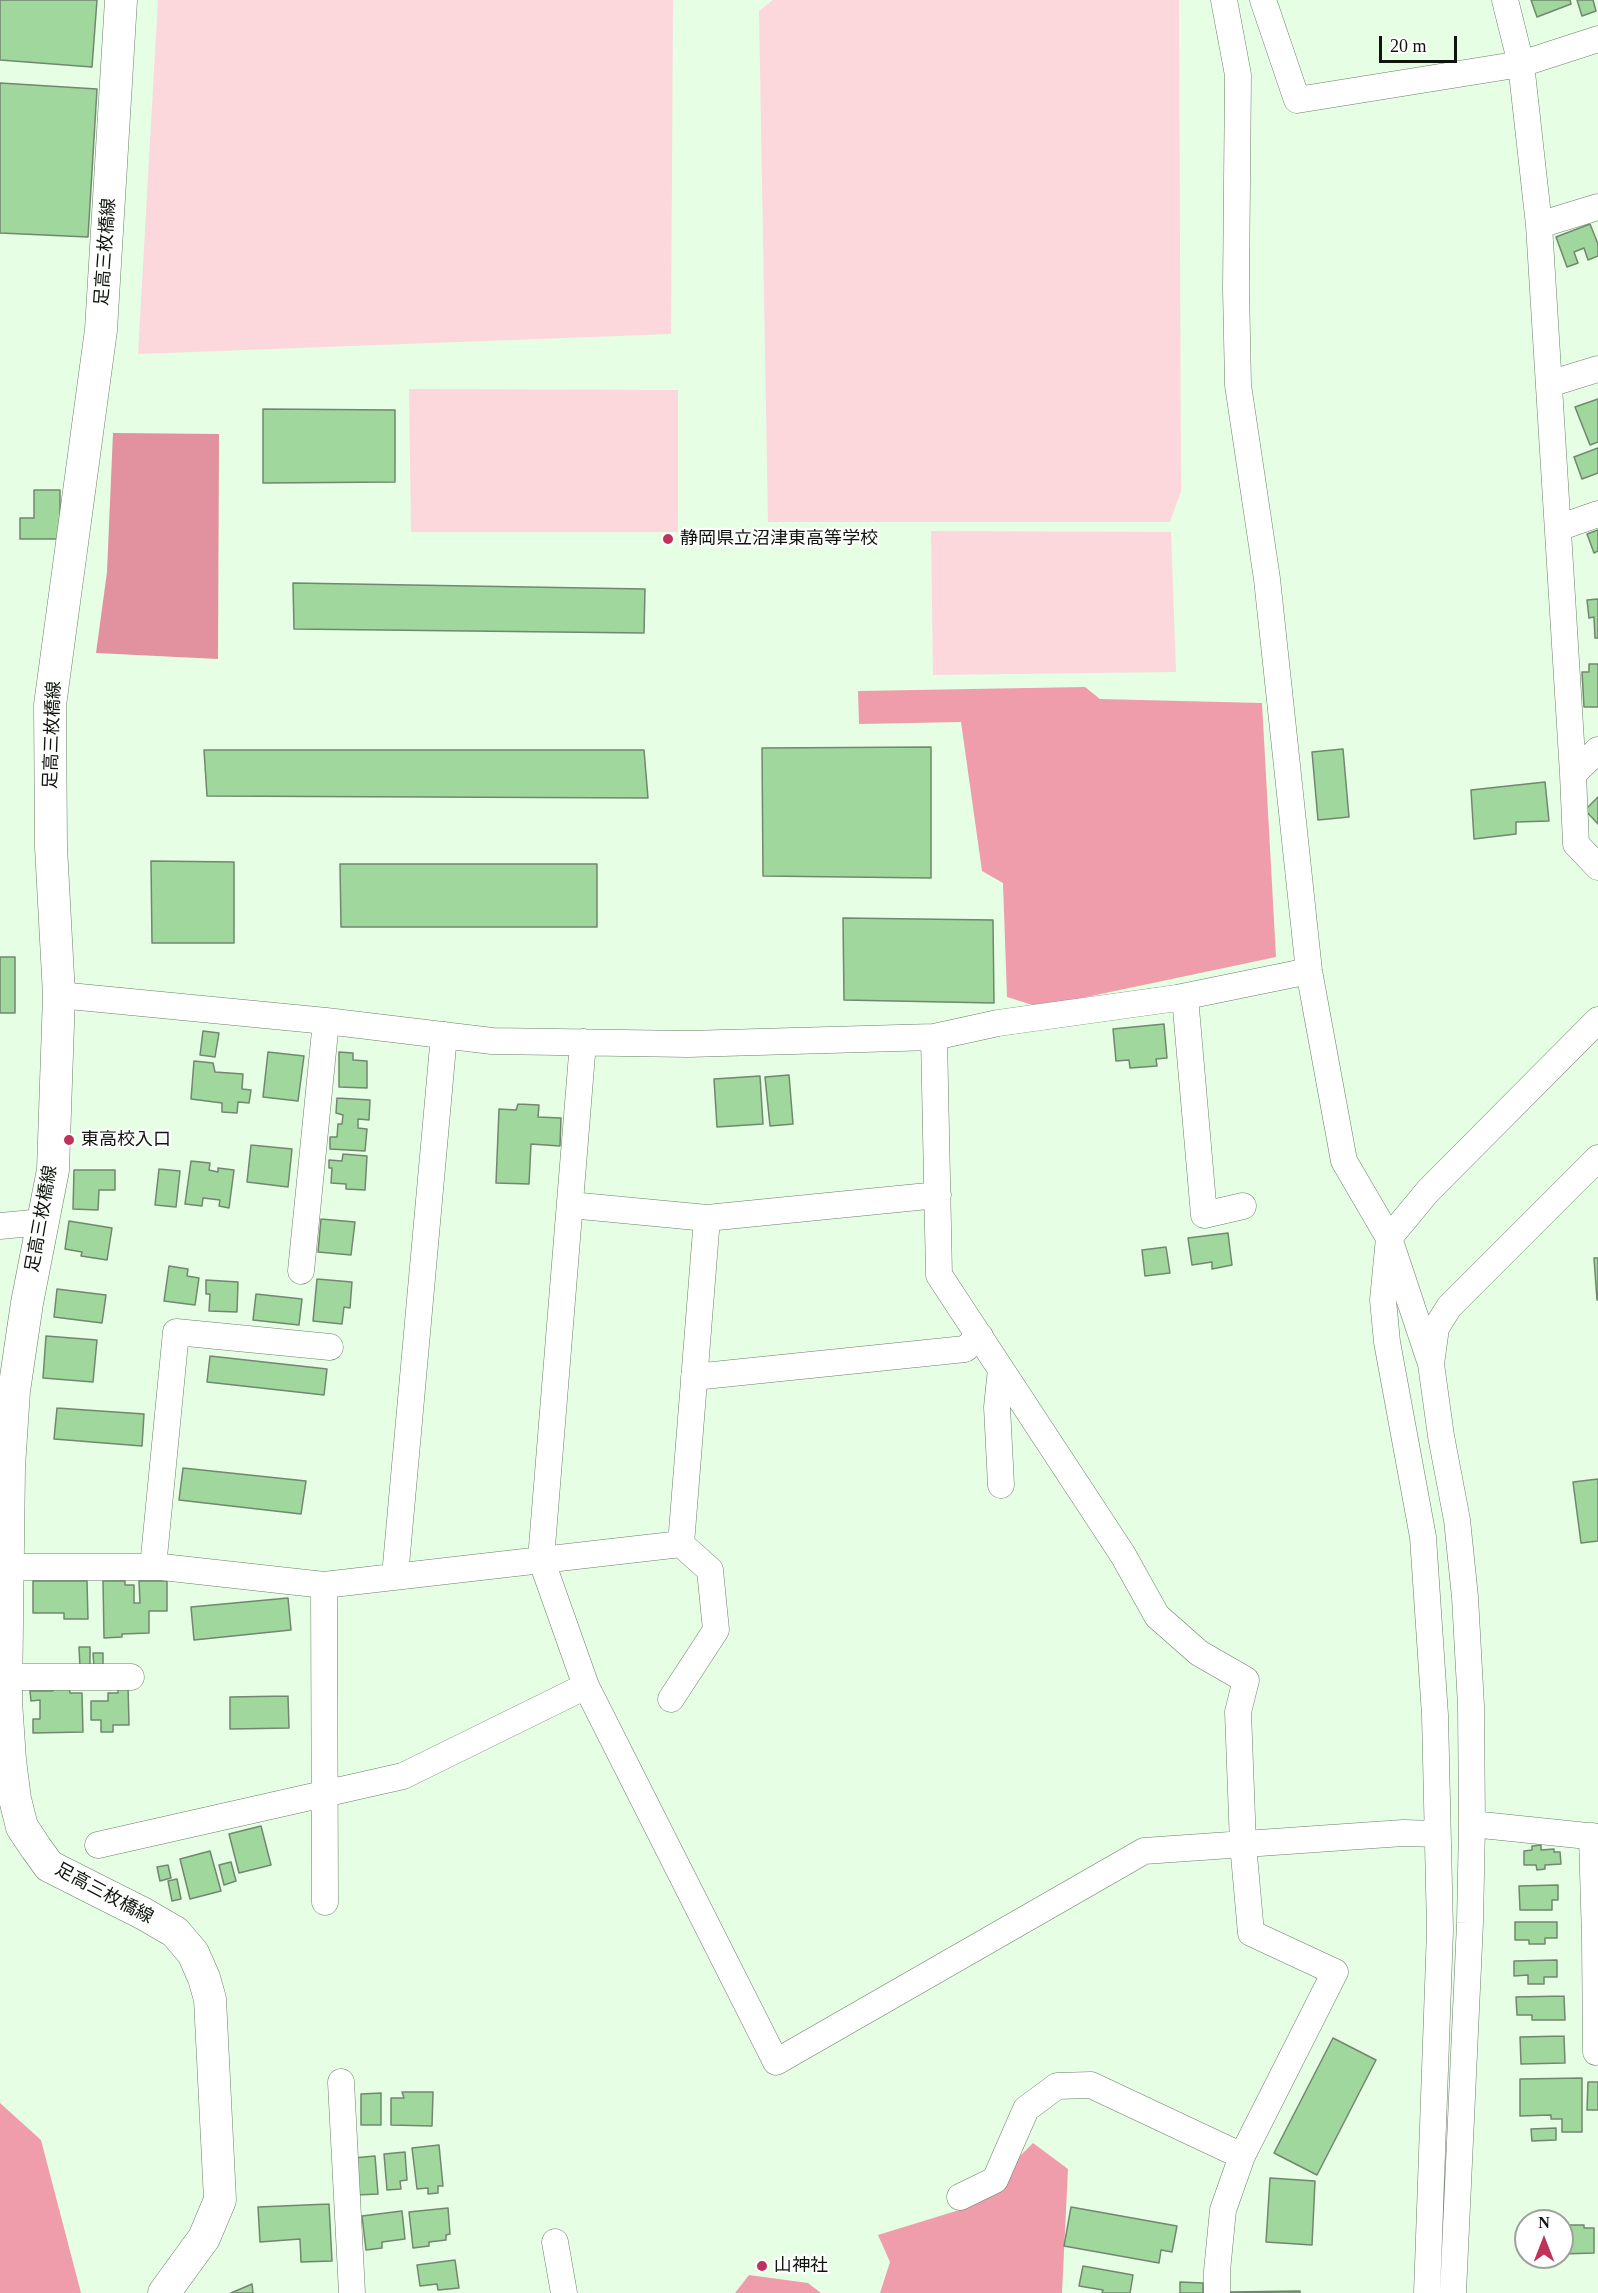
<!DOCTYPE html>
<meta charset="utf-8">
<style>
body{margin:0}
#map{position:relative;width:1598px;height:2293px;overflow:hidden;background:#e6fee4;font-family:"Times New Roman",serif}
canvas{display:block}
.north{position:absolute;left:1514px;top:2209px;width:60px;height:60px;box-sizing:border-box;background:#fff;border:2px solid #9ea19e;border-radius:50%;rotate:0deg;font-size:16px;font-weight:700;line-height:24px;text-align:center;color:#0d150c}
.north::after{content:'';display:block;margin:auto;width:21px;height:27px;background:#c1325a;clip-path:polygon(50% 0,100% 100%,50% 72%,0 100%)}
.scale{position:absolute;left:1379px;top:36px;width:78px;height:27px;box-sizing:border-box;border:3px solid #0d150c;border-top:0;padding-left:8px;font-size:18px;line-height:21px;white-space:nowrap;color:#0d150c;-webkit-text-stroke:4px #fff;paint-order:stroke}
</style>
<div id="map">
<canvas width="1598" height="2293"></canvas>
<div class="north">N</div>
<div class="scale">20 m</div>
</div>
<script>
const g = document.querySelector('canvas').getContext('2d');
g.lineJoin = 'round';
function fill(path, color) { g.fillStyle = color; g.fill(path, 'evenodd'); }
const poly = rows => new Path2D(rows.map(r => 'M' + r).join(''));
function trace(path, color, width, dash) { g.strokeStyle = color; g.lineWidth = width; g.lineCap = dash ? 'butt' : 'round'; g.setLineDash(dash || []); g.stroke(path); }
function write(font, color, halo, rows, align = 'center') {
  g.font = font + ' "Times New Roman","Noto Sans JP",serif'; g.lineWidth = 4.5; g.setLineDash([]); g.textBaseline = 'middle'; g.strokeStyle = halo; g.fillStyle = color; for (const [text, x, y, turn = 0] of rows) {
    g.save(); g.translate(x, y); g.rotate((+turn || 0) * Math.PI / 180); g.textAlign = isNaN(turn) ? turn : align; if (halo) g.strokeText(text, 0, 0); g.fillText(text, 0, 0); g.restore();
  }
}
const green = poly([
 [158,0,673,0,671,334,138,354],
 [773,0,1179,0,1181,491,1170,522,768,522,759,11],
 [409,389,678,390,678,532,411,532],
 [931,531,1171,532,1176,672,933,675]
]);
const forest = poly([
 [1085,687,1100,699,1262,703,1276,957,1039,1007,1007,997,1003,883,982,871,961,722,859,724,858,691],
 [0,2103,41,2140,81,2293,0,2293],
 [1033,2143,1068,2169,1062,2293,880,2293,890,2262,878,2235,969,2207],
 [749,2275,808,2283,821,2293,735,2293]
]);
const water = poly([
 [113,433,219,434,218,659,96,653,107,572]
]);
const building = poly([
 [0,0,97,0,92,67,0,60,0,0],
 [1531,0,1570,0,1571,4,1537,17,1531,0],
 [1577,0,1593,0,1596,11,1582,16,1577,0],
 [0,83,97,89,88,237,0,233,0,83],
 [1590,224,1598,244,1598,256,1588,260,1584,248,1574,252,1578,263,1567,267,1556,237,1590,224],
 [1598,399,1598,442,1590,445,1575,407,1598,399],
 [263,409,395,410,395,482,263,483,263,409],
 [1598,448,1598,473,1582,479,1574,457,1598,448],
 [34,490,60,490,60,539,20,539,20,518,34,518,34,490],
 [1598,530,1598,551,1594,553,1587,534,1598,530],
 [293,583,645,589,644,633,294,629,293,583],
 [1598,599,1598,638,1595,638,1594,617,1589,618,1587,600,1598,599],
 [1589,664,1598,664,1598,707,1584,707,1582,672,1589,672,1589,664],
 [931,747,931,878,763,876,762,748,931,747],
 [1343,749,1349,817,1318,820,1312,752,1343,749],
 [204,750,644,750,648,798,207,796,204,750],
 [1545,782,1549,821,1516,822,1516,834,1474,839,1471,790,1545,782],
 [1598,797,1598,824,1585,810,1598,797],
 [151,861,234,862,234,943,152,943,151,861],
 [340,864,597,864,597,927,341,927,340,864],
 [843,918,993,920,994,1003,844,1000,843,918],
 [0,957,15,957,15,1013,0,1013,0,957],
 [1164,1024,1167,1058,1156,1059,1157,1066,1130,1068,1129,1060,1116,1061,1113,1029,1164,1024],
 [203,1031,219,1033,215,1057,200,1055,203,1031],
 [268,1052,304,1056,298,1101,263,1097,268,1052],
 [339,1052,353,1053,353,1060,367,1061,367,1088,339,1087,339,1052],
 [194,1061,213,1063,215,1072,243,1074,242,1089,251,1090,249,1103,238,1102,237,1113,222,1112,222,1103,191,1099,194,1061],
 [789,1075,793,1124,770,1126,765,1077,789,1075],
 [760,1076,763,1124,717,1127,714,1079,760,1076],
 [337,1098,370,1100,369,1120,358,1119,358,1128,367,1129,365,1151,330,1149,330,1137,337,1137,338,1124,342,1124,343,1115,336,1113,337,1098],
 [518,1104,539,1105,538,1117,561,1118,560,1146,531,1144,529,1184,496,1183,499,1109,516,1110,518,1104],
 [251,1145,292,1149,288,1187,247,1182,251,1145],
 [343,1154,367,1156,365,1190,346,1189,346,1184,331,1183,332,1168,329,1168,329,1160,342,1161,343,1154],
 [191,1161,210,1163,209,1170,218,1172,218,1168,234,1170,229,1208,219,1206,220,1200,203,1198,202,1206,185,1204,191,1161],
 [159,1169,180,1171,176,1207,155,1205,159,1169],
 [74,1170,115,1170,115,1190,99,1190,98,1210,73,1209,74,1170],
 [321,1219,355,1222,351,1255,318,1252,321,1219],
 [69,1221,112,1228,107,1260,81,1256,82,1252,65,1249,69,1221],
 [1228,1233,1232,1265,1212,1269,1212,1262,1192,1265,1188,1238,1228,1233],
 [1166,1247,1170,1273,1145,1276,1142,1250,1166,1247],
 [1594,1258,1598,1258,1598,1300,1597,1300,1594,1258],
 [169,1266,188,1269,187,1276,199,1278,195,1305,164,1301,169,1266],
 [317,1279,352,1282,350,1308,344,1307,342,1324,313,1321,317,1279],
 [206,1280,238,1282,237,1312,209,1311,210,1294,206,1294,206,1280],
 [57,1289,106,1295,102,1323,54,1317,57,1289],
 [256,1294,302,1299,299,1325,253,1320,256,1294],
 [46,1336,97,1340,93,1382,43,1378,46,1336],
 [210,1356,327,1369,324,1395,207,1382,210,1356],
 [57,1408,144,1414,142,1446,54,1439,57,1408],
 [183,1468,306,1481,301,1514,179,1500,183,1468],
 [1598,1479,1598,1541,1581,1543,1573,1482,1598,1479],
 [33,1581,87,1581,88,1619,64,1619,64,1613,33,1613,33,1581],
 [103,1581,125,1581,125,1585,134,1585,134,1603,140,1603,139,1581,167,1581,167,1611,149,1611,149,1633,122,1634,122,1637,104,1638,103,1581],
 [288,1598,291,1630,194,1640,191,1607,288,1598],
 [79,1647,90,1647,90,1668,80,1668,79,1647],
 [93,1653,103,1653,103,1668,94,1668,93,1653],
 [69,1686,70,1693,82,1693,83,1732,33,1733,33,1719,40,1719,40,1700,31,1701,30,1691,53,1691,53,1687,69,1686],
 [118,1686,128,1686,129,1725,113,1725,113,1732,101,1732,101,1720,91,1720,91,1701,108,1701,108,1693,118,1693,118,1686],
 [288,1696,289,1728,230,1729,230,1697,288,1696],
 [261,1826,271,1865,239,1873,229,1834,261,1826],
 [1541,1845,1541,1850,1554,1849,1554,1852,1560,1852,1561,1864,1545,1865,1545,1869,1537,1870,1536,1865,1524,1865,1524,1851,1532,1850,1532,1846,1541,1845],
 [210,1851,221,1891,190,1899,180,1859,210,1851],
 [231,1862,236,1881,224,1885,219,1865,231,1862],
 [168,1865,171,1878,160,1881,157,1867,168,1865],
 [177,1879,181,1899,172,1901,168,1881,177,1879],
 [1558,1885,1558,1900,1552,1900,1552,1910,1520,1910,1519,1886,1558,1885],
 [1515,1922,1557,1922,1557,1938,1545,1938,1545,1944,1529,1944,1529,1940,1515,1940,1515,1922],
 [1557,1960,1557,1977,1544,1977,1544,1984,1528,1984,1528,1975,1514,1976,1514,1961,1557,1960],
 [1564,1996,1565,2020,1532,2020,1532,2015,1517,2015,1516,1997,1564,1996],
 [1564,2036,1565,2063,1521,2064,1520,2037,1564,2036],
 [1333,2038,1376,2060,1317,2175,1274,2153,1333,2038],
 [1582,2078,1582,2132,1562,2132,1562,2119,1551,2119,1551,2115,1520,2116,1520,2079,1582,2078],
 [1588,2082,1598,2082,1598,2110,1587,2110,1588,2082],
 [402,2092,433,2092,432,2126,391,2125,391,2098,404,2098,402,2092],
 [381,2093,381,2125,361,2125,361,2094,381,2093],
 [1556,2128,1556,2140,1532,2141,1531,2129,1556,2128],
 [439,2145,443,2186,438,2186,438,2193,428,2194,428,2188,417,2189,412,2148,439,2145],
 [405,2152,407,2180,400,2181,401,2189,387,2190,384,2154,405,2152],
 [375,2156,378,2194,356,2195,353,2158,375,2156],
 [1270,2178,1315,2181,1312,2245,1266,2242,1270,2178],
 [329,2204,332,2261,301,2262,300,2239,260,2242,258,2207,329,2204],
 [1071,2207,1177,2226,1172,2252,1161,2250,1159,2263,1064,2246,1071,2207],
 [448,2208,450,2234,446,2235,446,2240,429,2242,429,2246,413,2248,409,2212,448,2208],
 [402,2211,405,2239,382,2242,382,2248,366,2250,362,2216,402,2211],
 [1565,2225,1584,2225,1584,2228,1594,2228,1594,2253,1562,2254,1562,2231,1565,2231,1565,2225],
 [455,2260,459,2288,438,2290,437,2284,420,2286,417,2265,455,2260],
 [1083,2266,1133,2275,1130,2293,1102,2293,1103,2290,1079,2286,1083,2266],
 [1180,2282,1203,2283,1203,2293,1180,2293,1180,2282],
 [252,2284,253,2293,231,2293,252,2284],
 [1300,2291,1300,2293,1230,2293,1230,2292,1300,2291]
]);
const minor = poly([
 [1224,0,1238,75,1236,288,1238,385,1267,579,1309,971,1344,1161,1389,1238,1431,1364],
 [1263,0,1297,100,1521,64,1598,39],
 [1505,0,1521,64,1539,225,1573,774,1576,844,1598,867],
 [1539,225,1598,207],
 [1549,384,1598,369],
 [1558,528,1598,514],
 [1573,774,1598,750],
 [59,995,326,1021,492,1041,688,1044,934,1037,998,1023,1177,998,1309,971],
 [1185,997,1204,1215,1243,1206],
 [934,1037,939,1275,1123,1555,1157,1616,1199,1653,1246,1680,1238,1712,1243,1844,1251,1933,1335,1972,1242,2156,1223,2210,1217,2271,1217,2293],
 [570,1205,707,1218,938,1195],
 [0,1226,43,1222],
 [301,1271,326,1021],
 [1001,1369,997,1407,1001,1485],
 [694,1377,965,1349,980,1336],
 [8,1567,162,1567,324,1585,681,1544,707,1218],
 [153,1567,176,1332,330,1347],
 [395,1576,444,1035],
 [324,1585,325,1902],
 [6,1677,131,1677],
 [586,1686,776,2062,1144,1851,1403,1833,1437,1834],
 [671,1699,716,1630,710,1570,681,1544],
 [1472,1824,1598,1837],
 [1592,1836,1595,1939,1596,2052],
 [98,1845,403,1776,586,1686,541,1559,583,1042],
 [341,2082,352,2293],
 [960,2197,995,2180,1026,2109,1057,2086,1091,2085,1242,2156],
 [555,2242,564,2293],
 [1427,2293,1440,1930,1435,1715,1423,1537,1387,1342,1383,1300,1389,1238,1428,1191,1598,1020],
 [1453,2293,1470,1923,1472,1824,1471,1706,1465,1597,1457,1520,1441,1436,1431,1364,1436,1328,1449,1307,1598,1158]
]);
const major = poly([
 [121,0,101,330,50,705,51,847,59,995,53,1170,27,1303,14,1391,9,1467,6,1701,10,1760,15,1799,22,1827,36,1848,49,1866,144,1914,175,1932,193,1953,204,1978,210,1999,220,2200,204,2238,164,2293]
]);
const markers = [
 [668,539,6,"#c1325a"],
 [69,1140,6,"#c1325a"],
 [762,2266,6,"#c1325a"]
];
const streetNames = [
 ["足高三枚橋線",106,252,-86],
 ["足高三枚橋線",53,735,-88],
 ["足高三枚橋線",42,1219,-80],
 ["足高三枚橋線",104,1894,28]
];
const poiNames = [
 ["静岡県立沼津東高等学校",680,539],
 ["東高校入口",81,1140],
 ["山神社",774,2266]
];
fill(green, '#fcd7dc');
fill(forest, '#ef9daa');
fill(water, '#e2919e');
fill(building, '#a0d79c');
trace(building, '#728770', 1.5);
trace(minor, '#6a7f68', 27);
trace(major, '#6a7f68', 33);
trace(minor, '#fff', 26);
trace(major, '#fff', 32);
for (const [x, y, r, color] of markers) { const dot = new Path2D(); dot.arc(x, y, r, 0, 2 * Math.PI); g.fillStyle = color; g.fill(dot); trace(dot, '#fff', 2); }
write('18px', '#0d150c', '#fff', streetNames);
write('18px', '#0d150c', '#fff', poiNames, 'left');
</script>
